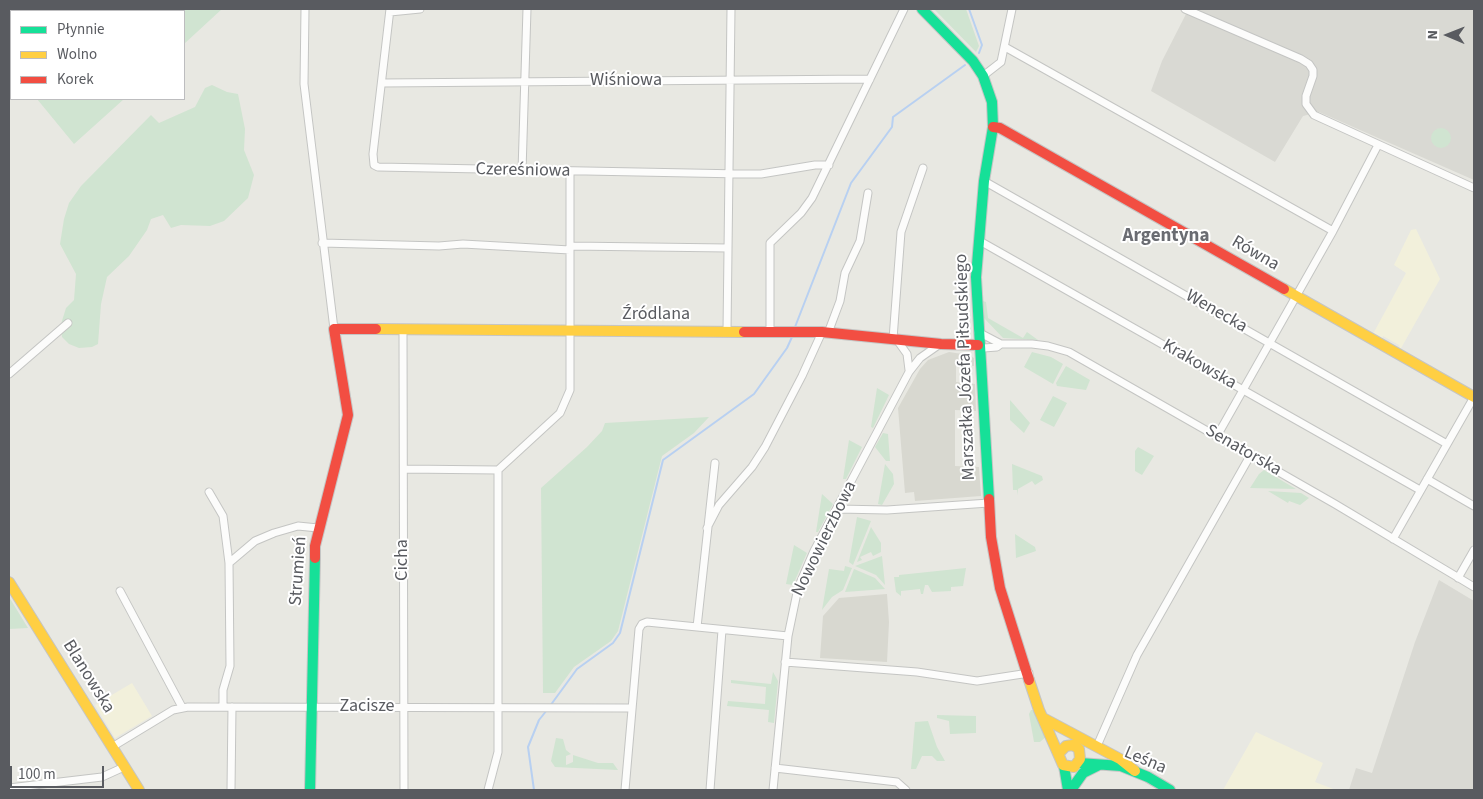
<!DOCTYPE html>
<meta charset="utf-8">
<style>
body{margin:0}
#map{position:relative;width:1483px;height:799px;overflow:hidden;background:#e8e8e2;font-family:"Source Sans 3",sans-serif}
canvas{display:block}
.frame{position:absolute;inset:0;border:10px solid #595b60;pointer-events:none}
.legend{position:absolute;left:10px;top:10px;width:175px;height:90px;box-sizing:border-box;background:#fff;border:1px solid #bdbdbf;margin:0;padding:6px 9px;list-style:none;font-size:15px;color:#595b60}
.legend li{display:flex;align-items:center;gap:10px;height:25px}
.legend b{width:25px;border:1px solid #bdbdbf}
.north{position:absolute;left:1423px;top:10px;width:50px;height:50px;-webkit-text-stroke:4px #fff;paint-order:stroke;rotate:271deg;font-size:14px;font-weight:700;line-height:20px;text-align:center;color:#595b60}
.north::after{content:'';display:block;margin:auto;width:18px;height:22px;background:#595b60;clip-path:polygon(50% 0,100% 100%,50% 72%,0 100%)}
.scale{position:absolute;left:10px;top:766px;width:94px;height:22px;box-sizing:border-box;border:2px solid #595b60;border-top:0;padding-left:6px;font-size:15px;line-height:18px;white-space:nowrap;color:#595b60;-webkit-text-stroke:4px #fff;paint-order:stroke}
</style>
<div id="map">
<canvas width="1483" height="799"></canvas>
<div class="frame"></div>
<ul class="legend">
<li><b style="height:6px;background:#16e098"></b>Płynnie</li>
<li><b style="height:6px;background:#ffcf43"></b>Wolno</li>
<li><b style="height:6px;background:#f24e42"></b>Korek</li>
</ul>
<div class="north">N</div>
<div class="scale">100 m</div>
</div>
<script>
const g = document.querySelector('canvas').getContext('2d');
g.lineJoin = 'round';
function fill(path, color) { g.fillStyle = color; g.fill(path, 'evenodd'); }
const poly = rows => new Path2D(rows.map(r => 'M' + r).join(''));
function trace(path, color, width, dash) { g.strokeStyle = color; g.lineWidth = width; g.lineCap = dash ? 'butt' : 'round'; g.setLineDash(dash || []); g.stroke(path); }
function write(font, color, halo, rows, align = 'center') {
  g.font = font + ' "Source Sans 3",sans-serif'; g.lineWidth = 4; g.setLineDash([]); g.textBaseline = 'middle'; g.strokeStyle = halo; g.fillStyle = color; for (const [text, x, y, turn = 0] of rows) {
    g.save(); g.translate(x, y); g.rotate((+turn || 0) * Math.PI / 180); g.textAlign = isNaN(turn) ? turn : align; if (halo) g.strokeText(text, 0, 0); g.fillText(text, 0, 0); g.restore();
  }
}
const commercial = poly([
 [1416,229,1440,279,1400,350,1399,345,1383,336,1382,339,1373,334,1406,273,1394,265,1411,230],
 [132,683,152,716,115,738,95,705],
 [1256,732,1323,763,1315,782,1336,790,1223,790]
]);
const industrial = poly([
 [1179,9,1474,9,1474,180,1319,112,1303,116,1275,162,1151,91,1162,61,1186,14],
 [1439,580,1474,601,1474,790,1349,790,1356,768,1372,773,1415,642]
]);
const education = poly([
 [949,352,969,355,974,358,974,366,956,365,956,382,975,384,976,411,955,410,955,466,979,467,981,496,915,501,914,492,905,493,898,408,920,369,928,360],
 [887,594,889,622,887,662,820,658,823,616,839,598]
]);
const green = poly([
 [9,9,222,9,184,44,184,11,11,11,11,67,9,63],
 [934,9,966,9,979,46,976,52],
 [212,85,227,92,238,94,245,129,244,150,254,175,248,198,224,221,210,226,181,225,171,228,163,215,151,219,147,230,129,256,107,277,101,304,98,344,92,347,79,348,69,344,62,337,61,324,66,308,74,300,76,274,60,244,64,219,69,203,81,186,151,115,159,123,195,107,205,88],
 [37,99,124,99,74,144],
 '1431 138a10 10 0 1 1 20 0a10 10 0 1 1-20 0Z',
 [983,301,986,302,988,318,1023,338,1027,332,1038,340,1003,338,984,318],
 [1032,352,1051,357,1063,364,1053,384,1024,367],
 [1066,366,1090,380,1086,390,1057,386,1056,383],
 [877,388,889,395,873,428,871,427],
 [1053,396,1067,403,1054,427,1040,420],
 [1010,400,1030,423,1024,433,1010,420],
 [709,417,694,433,662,456,618,631,611,641,574,667,555,693,543,693,541,488,587,447,602,431,605,423],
 [883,433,888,434,890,461,886,461,875,447],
 [849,440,862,447,846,479,843,479],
 [1138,447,1154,456,1142,475,1135,471,1135,451],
 [885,464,893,474,894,484,882,505,878,504],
 [1012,464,1042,476,1043,480,1035,485,1032,481,1018,489,1017,495,1017,490,1013,490],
 [1264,470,1296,489,1250,488,1259,474],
 [1268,491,1301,493,1309,498,1300,505,1289,501,1288,503],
 [822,494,833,504,818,532,816,532],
 [857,517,871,521,853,565,849,562],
 [871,527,881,543,881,552,873,556,871,552,860,557,862,560,857,562],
 [1015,534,1035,547,1036,551,1016,558],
 [794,545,807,553,793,585,786,584],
 [882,556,885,585,876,575,855,566],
 [845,566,852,568,843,590,832,597,822,610,829,569,844,571],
 [966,568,963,586,951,587,951,591,932,592,928,585,925,585,923,594,921,594,920,589,901,591,901,596,896,592,894,577,899,577,899,575],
 [854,569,875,578,885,589,845,592],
 [9,597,28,628,9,629],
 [773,672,778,681,774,723,768,722,769,710,727,706,728,701,765,704,766,687,731,683,731,680,771,684],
 [1031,710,1033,710,1048,735,1040,742,1034,742,1029,714],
 [937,715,976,716,976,733,950,734,949,721,937,718],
 [928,721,937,747,945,761,937,761,932,756,922,756,916,769,911,769,915,722],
 [556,738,563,739,566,750,571,754,566,756,566,765,573,762,573,755,598,763,613,763,618,770,555,767,551,761]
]);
const stream = poly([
 [969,9,982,45,979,53],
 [795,327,851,183,892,127,893,117,965,65],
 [550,706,577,669,613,643,620,633,663,460,754,394,787,348,792,337],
 [534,790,528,747,539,720,547,710]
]);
const street = poly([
 [305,9,304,84,334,329],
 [390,9,373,154,374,165,378,167,742,174,761,174,815,165,829,165],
 [1185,9,1301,59,1309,64,1313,70,1313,76,1306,96,1306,104,1314,115,1474,188],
 [390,12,420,9],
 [1005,47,1333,231],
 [9,74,11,72],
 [983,76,1001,62,1012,9],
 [382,83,870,79],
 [522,171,527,9],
 [984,181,1447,444],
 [978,240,1420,490],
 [322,243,439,246,463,244,570,250],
 [570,246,728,248],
 [403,330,404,790],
 [727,331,731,9],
 [770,332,770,243,801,213,812,198,904,9],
 [978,332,1001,344],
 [828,333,840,301,845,273,860,241,868,193],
 [893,339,901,232,923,168],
 [897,340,907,354,909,370],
 [978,345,984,348,997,347,1001,344,1032,344,1048,346,1069,352,1335,504,1474,587],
 [9,374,68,323],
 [1217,436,1333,231,1378,145],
 [404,469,498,470],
 [1427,479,1474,506],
 [209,492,223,516,229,563],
 [838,509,887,510,989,503],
 [707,528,719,505,752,467,765,447,802,376,822,332],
 [1393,539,1474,397],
 [1458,578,1474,550],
 [120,591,182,707],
 [697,627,715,463],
 [785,662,917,672,977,681,1029,673],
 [223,707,223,690,230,666,229,563,255,541,274,533,298,526,318,528],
 [1097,746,1137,655,1250,456],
 [112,747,173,710,188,707,632,708],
 [775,768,897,782,906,790],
 [9,788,102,777,124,767],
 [231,790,232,707],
 [488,790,498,752,498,470,560,413,570,390,570,172],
 [625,790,639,629,642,624,647,622,788,636],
 [710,790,722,630],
 [773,790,788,636,798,588,814,551,909,372,920,358,940,344]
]);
const fast = poly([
 [922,9,973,61,983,76,992,102,993,127,984,181,976,277,989,499],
 [1079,763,1121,766,1148,777,1170,790],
 [1064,766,1068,790],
 [310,790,315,558],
 [1071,790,1083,773,1099,765]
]);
const slow = poly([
 [1284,289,1474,397],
 [376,329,744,332],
 [9,582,139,790],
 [1029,680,1039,710,1063,765,1074,767,1080,759,1079,749,1073,745,1066,746,1059,753],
 [1043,718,1120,759,1135,771]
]);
const jam = poly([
 [993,127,1000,128,1284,289],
 [744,332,822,332,941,344,978,345],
 [989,499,991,537,1000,588,1029,680],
 [315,558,315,546,348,415,334,329,376,329]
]);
const streetNames = [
 ["Wiśniowa",626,81],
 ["Czereśniowa",523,171,1],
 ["Równa",1255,254,30],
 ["Wenecka",1216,312,30],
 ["Źródlana",656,315],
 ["Krakowska",1199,365,30],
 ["Marszałka Józefa Piłsudskiego",966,367,-92],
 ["Senatorska",1243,451,30],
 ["Nowowierzbowa",825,539,-64],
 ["Cicha",403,560,-90],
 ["Strumień",299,571,-86],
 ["Blanowska",88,677,58],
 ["Zacisze",367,707],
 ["Leśna",1145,761,23]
];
const neighbourhoodNames = [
 ["Argentyna",1166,237]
];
fill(commercial, '#f2f0db');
fill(industrial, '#d9d9d3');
fill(education, '#d8d8d0');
fill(green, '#d0e4d1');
trace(stream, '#b8d0f1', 2);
trace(street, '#c4c5c3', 9);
trace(fast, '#c5c5c4', 12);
trace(slow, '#c5c5c4', 12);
trace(jam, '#c5c5c4', 12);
trace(street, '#fcfcfb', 7);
trace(fast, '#16e098', 10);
trace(slow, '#ffcf43', 10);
trace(jam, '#f24e42', 10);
write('18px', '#595b60', '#fff', streetNames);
write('bold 19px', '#6a6c72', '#fff', neighbourhoodNames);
</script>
